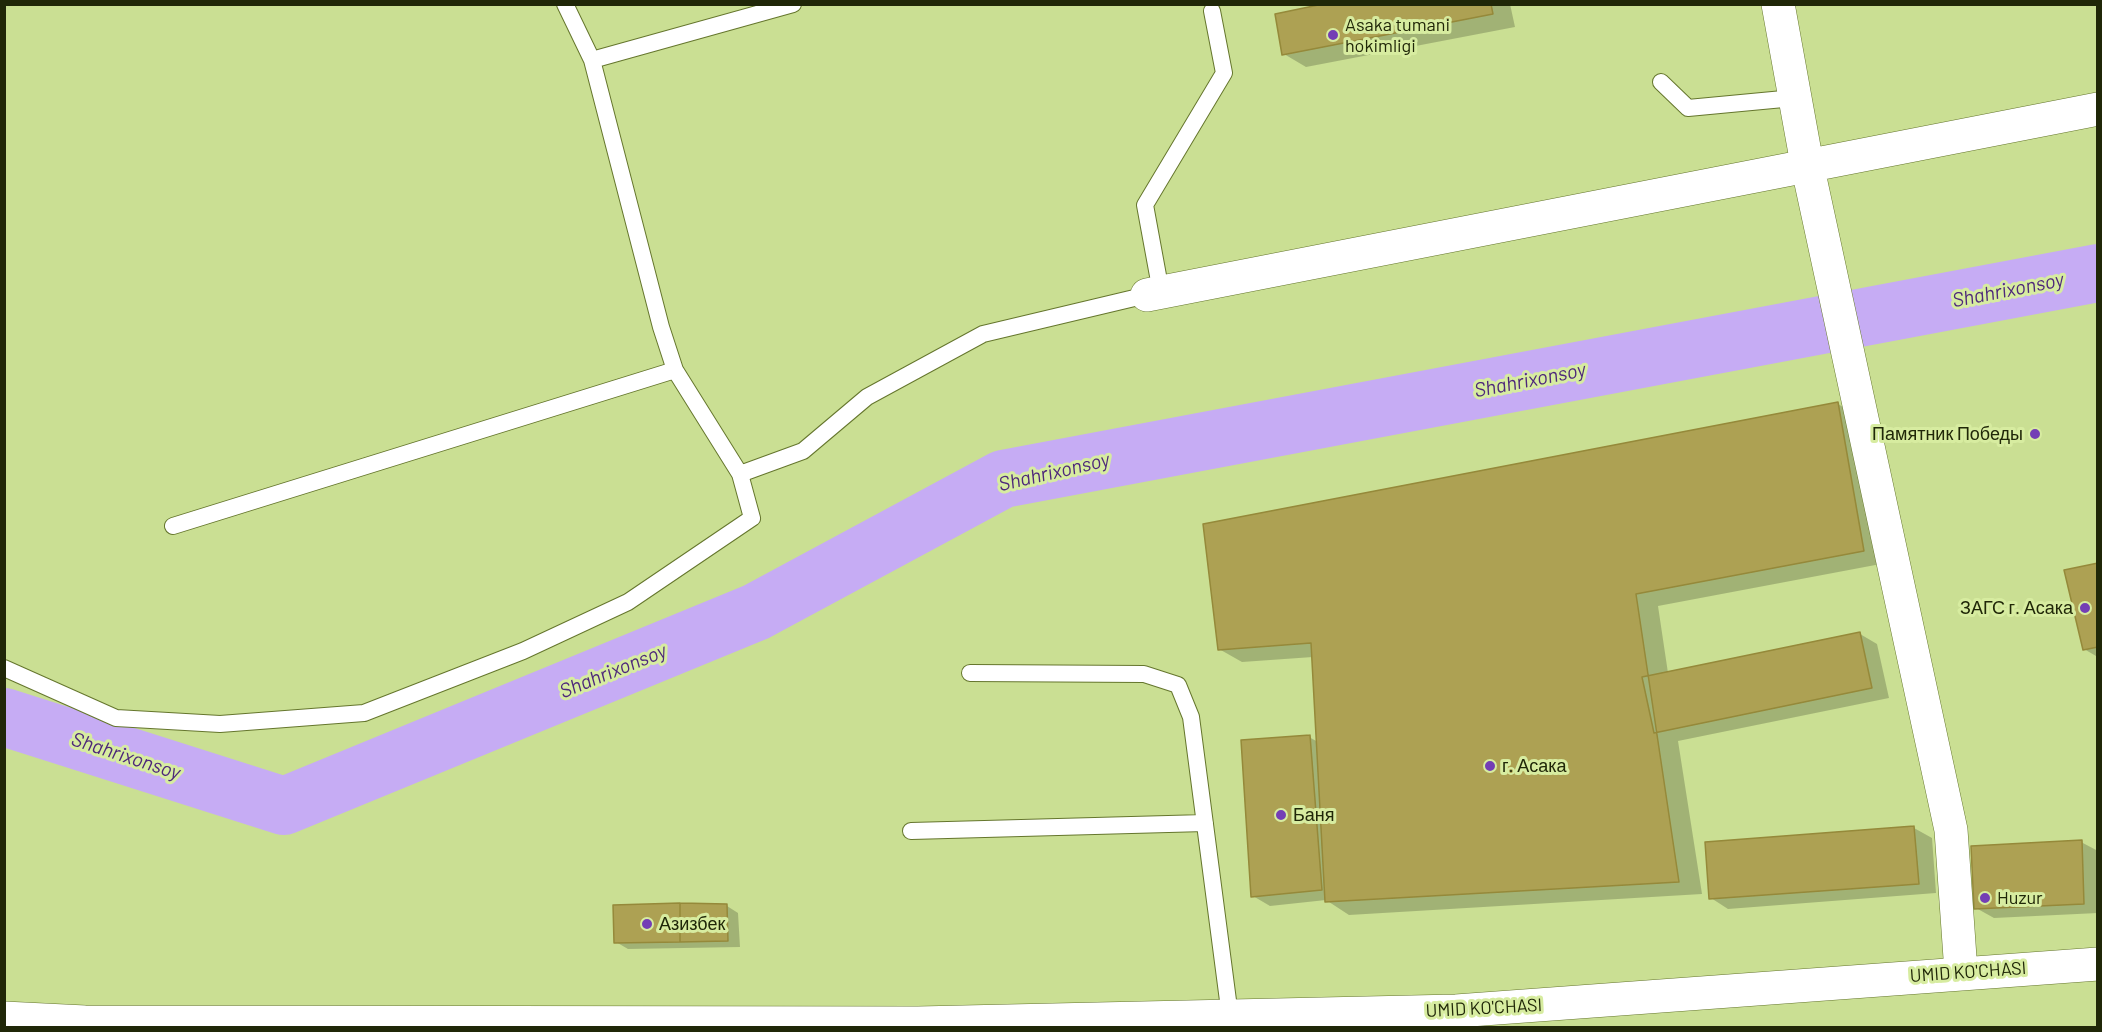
<!DOCTYPE html>
<meta charset="utf-8">
<style>
body{margin:0}
#map{position:relative;width:2102px;height:1032px;overflow:hidden;background:#cadf93;font-family:Barlow,sans-serif}
canvas{display:block}
.frame{position:absolute;inset:0;border:6px solid #202708;pointer-events:none}
</style>
<div id="map">
<canvas width="2102" height="1032"></canvas>
<div class="frame"></div>
</div>
<script>
const g = document.querySelector('canvas').getContext('2d');
g.lineJoin = 'round';
function fill(path, color) { g.fillStyle = color; g.fill(path, 'evenodd'); }
const poly = rows => new Path2D(rows.map(r => 'M' + r).join(''));
function trace(path, color, width, dash) { g.strokeStyle = color; g.lineWidth = width; g.lineCap = dash ? 'butt' : 'round'; g.setLineDash(dash || []); g.stroke(path); }
function write(font, color, halo, rows, align = 'center') {
  g.font = font + ' Barlow,sans-serif'; g.lineWidth = 6; g.setLineDash([]); g.textBaseline = 'middle'; g.strokeStyle = halo; g.fillStyle = color; for (const [text, x, y, turn = 0] of rows) {
    g.save(); g.translate(x, y); g.rotate((+turn || 0) * Math.PI / 180); g.textAlign = isNaN(turn) ? turn : align; if (halo) g.strokeText(text, 0, 0); g.fillText(text, 0, 0); g.restore();
  }
}
const shadow = poly([
 [1324,4,1510,4,1515,27,1306,67,1284,54],
 [1838,404,1860,417,1886,563,1658,606,1668,673,1860,634,1877,644,1889,698,1678,741,1702,894,1349,915,1326,900,1270,906,1253,896,1309,737,1318,742,1313,657,1242,662,1219,649],
 [2098,564,2098,656,2096,656,2084,649],
 [1914,828,1932,838,1936,893,1728,909,1711,898],
 [2081,842,2098,851,2098,913,1994,918,1976,908],
 [727,906,738,913,740,947,628,949,616,942]
]);
const river = poly([
 [4,717,284,806,756,612,1003,479,2098,273]
]);
const building = poly([
 [1491,4,1493,14,1282,55,1275,14,1323,4,1491,4],
 [1838,402,1864,551,1636,594,1679,882,1325,902,1311,643,1218,650,1203,524,1838,402],
 [2098,563,2098,647,2083,650,2064,570,2098,563],
 [1860,632,1872,688,1654,733,1642,677,1860,632],
 [1310,735,1322,890,1251,897,1241,740,1310,735],
 [1914,826,1919,884,1709,899,1705,842,1914,826],
 [2082,840,2084,904,1974,909,1971,846,2082,840],
 [680,903,680,942,614,943,613,905,680,903],
 [680,903,727,904,728,941,680,942,680,903]
]);
const lane = poly([
 [565,4,592,60,661,327,675,370,740,474,803,451,867,397,983,334,1147,295],
 [592,60,793,4],
 [1661,82,1688,108,1794,98],
 [1161,292,1145,205,1224,73,1212,11],
 [173,526,675,370],
 [4,668,116,718,220,724,364,713,523,651,628,602,752,518,740,474],
 [970,673,1144,674,1178,685,1191,717,1230,1016],
 [911,831,1205,823]
]);
const street = poly([
 [1778,4,1807,164,1951,830,1961,972],
 [1147,295,2098,109]
]);
const primary = poly([
 [4,1018,85,1022,918,1023,1456,1011,2098,964]
]);
const markers = [
 [1333,35,6,"#743eb5"],
 [2035,434,6,"#743eb5"],
 [2085,608,6,"#743eb5"],
 [1490,766,6,"#743eb5"],
 [1281,815,6,"#743eb5"],
 [1985,898,6,"#743eb5"],
 [647,924,6,"#743eb5"]
];
const poiNames = [
 ["Asaka tumani",1345,25],
 ["hokimligi",1345,46],
 ["Памятник Победы",2023,434,"right"],
 ["ЗАГС г. Асака",2073,608,"right"],
 ["г. Асака",1502,766],
 ["Баня",1293,815],
 ["Huzur",1997,898],
 ["Азизбек",659,924]
];
const streetNames = [
 ["UMID KO'CHASI",1968,972,-4],
 ["UMID KO'CHASI",1484,1008,-3]
];
const waterNames = [
 ["Shahrixonsoy",2008,290,-11],
 ["Shahrixonsoy",1530,380,-11],
 ["Shahrixonsoy",1054,472,-13],
 ["Shahrixonsoy",613,671,-22],
 ["Shahrixonsoy",126,756,18]
];
fill(shadow, '#0003');
trace(river, '#c6acf4', 58);
fill(building, '#ada153');
trace(building, '#95893a', 1.5);
trace(lane, '#65762d', 18);
trace(street, '#65762d', 34);
trace(primary, '#65762d', 34);
trace(lane, '#fff', 16);
trace(street, '#fff', 33);
trace(primary, '#fff', 33);
for (const [x, y, r, color] of markers) { const dot = new Path2D(); dot.arc(x, y, r, 0, 2 * Math.PI); g.fillStyle = color; g.fill(dot); trace(dot, '#d7eca0', 2); }
write('18px', '#202708', '#d7eca0', poiNames, 'left');
write('18px', '#202708', '#d7eca0', streetNames);
write('italic 20px', '#4d277a', '#d7eca0', waterNames);
</script>
